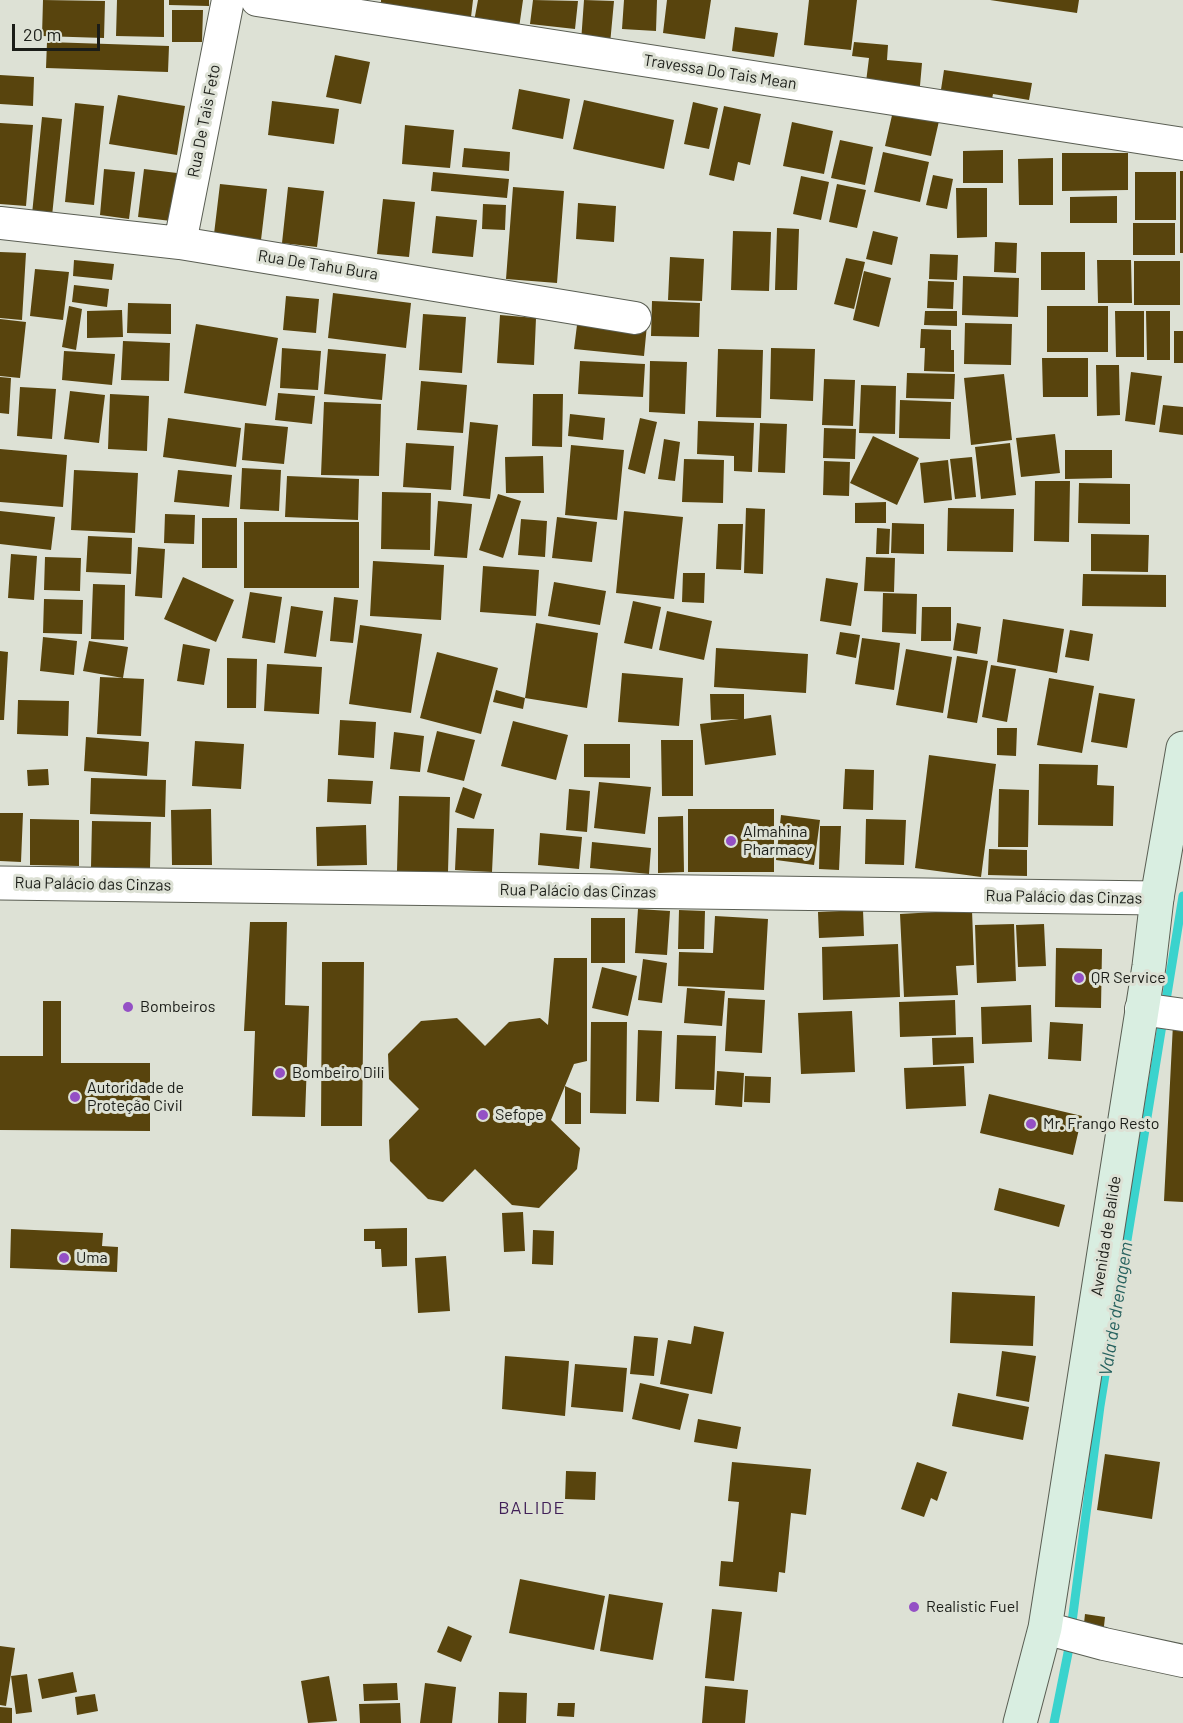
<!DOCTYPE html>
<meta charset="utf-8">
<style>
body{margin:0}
#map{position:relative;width:1183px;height:1723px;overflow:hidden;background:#dde1d5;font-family:Barlow,sans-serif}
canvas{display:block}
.scale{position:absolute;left:12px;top:24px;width:88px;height:27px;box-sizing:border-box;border:3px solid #1b1d18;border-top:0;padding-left:8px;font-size:18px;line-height:21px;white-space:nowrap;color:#1b1d18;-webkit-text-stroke:4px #dde1d5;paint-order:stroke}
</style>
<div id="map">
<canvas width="1183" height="1723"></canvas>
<div class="scale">20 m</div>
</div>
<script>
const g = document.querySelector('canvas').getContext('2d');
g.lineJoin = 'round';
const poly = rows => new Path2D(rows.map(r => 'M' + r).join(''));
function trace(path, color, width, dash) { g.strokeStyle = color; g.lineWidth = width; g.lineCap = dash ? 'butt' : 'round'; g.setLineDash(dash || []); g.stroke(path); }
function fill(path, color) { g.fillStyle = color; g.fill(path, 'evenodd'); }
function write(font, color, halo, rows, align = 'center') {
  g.font = font + ' Barlow,sans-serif'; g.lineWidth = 6; g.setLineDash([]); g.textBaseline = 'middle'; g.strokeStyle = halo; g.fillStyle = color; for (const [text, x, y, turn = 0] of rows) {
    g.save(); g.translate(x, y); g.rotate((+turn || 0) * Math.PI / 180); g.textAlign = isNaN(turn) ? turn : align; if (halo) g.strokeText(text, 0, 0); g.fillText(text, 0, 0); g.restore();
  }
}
const stream = poly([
 [1054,1723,1068,1653,1100,1406,1183,896]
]);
const building = poly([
 [43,0,105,1,104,38,42,36],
 [117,0,164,0,164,37,116,36],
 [169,0,209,0,209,6,169,5],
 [381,0,473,0,471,17,381,3],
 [478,0,523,0,518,35,473,27],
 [533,0,578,1,575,29,530,24],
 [584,0,614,1,610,44,581,42],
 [624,0,657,0,656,31,622,29],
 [667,0,711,0,705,39,663,33],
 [809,0,857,0,851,50,804,45],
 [990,0,1079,0,1077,13],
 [172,10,203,10,202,42,172,42],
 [735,27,778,33,774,57,732,51],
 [47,42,169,46,168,72,46,68],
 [854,42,888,45,887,60,922,63,919,97,866,82,869,58,852,56],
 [335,55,370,62,361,104,326,97],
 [944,70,1032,83,1029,100,993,94,991,104,940,96],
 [0,75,34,77,33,106,0,104],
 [519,89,570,99,563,139,512,129],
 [118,95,185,106,177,155,109,144],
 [584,100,674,120,664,169,573,149],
 [272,101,339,109,334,144,268,135],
 [693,102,718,108,709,149,684,144],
 [75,103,104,106,94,205,65,202],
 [724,106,761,114,750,165,738,162,734,181,709,175],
 [893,111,939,121,931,156,885,146],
 [42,117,62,119,52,216,32,214],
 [792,122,833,131,824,174,783,166],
 [0,123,33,125,26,206,0,204],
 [405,125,454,130,450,168,402,164],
 [840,140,873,147,865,185,831,178],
 [464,148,510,152,509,171,462,167],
 [1003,150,1003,183,963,183,963,151],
 [883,152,929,162,920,202,874,192],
 [1062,153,1128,153,1128,190,1062,191],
 [1053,158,1053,205,1019,205,1018,159],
 [104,169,135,172,129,219,100,215],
 [144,169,177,173,171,221,138,217],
 [1180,171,1183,171,1183,253,1180,253],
 [433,172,509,179,507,198,431,191],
 [1135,172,1176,172,1176,220,1135,220],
 [933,175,953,179,947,209,926,205],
 [801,176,829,182,821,220,793,214],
 [220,184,267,189,261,240,214,234],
 [837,184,866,190,857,228,829,222],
 [288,187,324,191,317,247,282,243],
 [513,187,564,191,557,283,506,279],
 [956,188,987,188,987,237,957,238],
 [1117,196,1117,223,1070,223,1070,197],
 [383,199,415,202,409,257,377,254],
 [578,203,616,206,614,242,576,239],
 [483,204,506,205,505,230,482,229],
 [436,216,477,220,473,257,432,253],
 [1133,223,1175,223,1175,255,1133,255],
 [777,228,799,229,797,290,775,290],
 [733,231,771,232,769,291,731,290],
 [873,231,898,237,892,265,866,259],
 [995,242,1017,243,1016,273,994,272],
 [0,252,26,253,22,320,0,318],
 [1041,252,1085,252,1085,290,1041,290],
 [930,254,958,255,957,280,929,279],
 [670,257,704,259,702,301,668,300],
 [846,258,865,262,854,309,834,304],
 [74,260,114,264,112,280,73,276],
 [1097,260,1131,260,1132,303,1098,303],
 [1134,261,1180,261,1180,305,1134,305],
 [35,269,69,272,63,320,30,316],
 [864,271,891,278,879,327,853,320],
 [963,276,1019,278,1018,317,962,315],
 [928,281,954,282,953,309,927,308],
 [74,285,109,289,107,307,72,302],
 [333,293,411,303,406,348,328,338],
 [286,296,319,299,316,333,283,330],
 [652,301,700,303,699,337,651,336],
 [128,303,171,304,171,334,127,333],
 [69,306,82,309,76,350,62,347],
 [1047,306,1108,306,1108,352,1047,352],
 [122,310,123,337,87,338,87,311],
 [925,311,957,311,957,326,924,325],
 [1115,311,1144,311,1144,357,1116,357],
 [1146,311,1170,311,1170,360,1147,360],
 [423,314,466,317,462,373,419,370],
 [500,315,536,318,534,365,497,363],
 [578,317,647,325,644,356,574,349],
 [0,319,26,322,20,378,0,376],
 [965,323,1012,324,1011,365,964,364],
 [196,324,278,338,266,406,184,393],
 [921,329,951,330,951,350,954,350,954,372,924,371,925,348,920,348],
 [1174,331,1183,331,1183,363,1174,363],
 [123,341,170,343,169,381,121,380],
 [282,348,321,351,318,390,280,388],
 [771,348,815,349,813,401,770,399],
 [328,349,386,354,382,400,324,394],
 [718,349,763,350,761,418,716,417],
 [64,351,115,354,112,385,62,380],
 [1042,358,1088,358,1088,397,1043,397],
 [580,361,645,364,643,397,578,394],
 [650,361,687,362,685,414,649,412],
 [1096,365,1119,365,1120,415,1097,416],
 [1131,372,1162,376,1155,425,1125,421],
 [907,373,955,374,954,399,906,398],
 [1004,374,1012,440,971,445,964,378],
 [0,377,11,378,9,414,0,413],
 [824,379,855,380,853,426,822,425],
 [421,381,467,385,463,433,417,430],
 [861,385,896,386,895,434,859,433],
 [20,387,56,389,52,439,17,436],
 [70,391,105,395,99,443,64,439],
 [278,393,315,396,312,424,275,420],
 [110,394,149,396,147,451,108,449],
 [533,394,563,394,562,447,532,446],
 [900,400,951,402,950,439,899,438],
 [324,402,381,404,379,476,321,475],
 [1163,405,1183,407,1183,435,1159,432],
 [570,414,605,418,603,440,568,436],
 [168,418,241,428,236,467,163,457],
 [640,418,657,422,645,474,628,469],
 [698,421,754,423,752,472,734,471,734,456,697,454],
 [470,422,498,425,490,499,463,496],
 [245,423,288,427,284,464,242,460],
 [760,423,787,424,785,473,758,472],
 [824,428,856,429,855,459,823,458],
 [1055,434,1060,473,1021,477,1016,438],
 [873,436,919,458,897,505,850,483],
 [664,439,680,442,675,481,658,479],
 [406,443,454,446,451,490,403,487],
 [1010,443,1016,495,981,499,975,447],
 [571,445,624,450,617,520,565,515],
 [0,449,67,455,63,507,0,502],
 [1065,450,1112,450,1112,478,1065,479],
 [543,456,544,493,506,493,505,457],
 [972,457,976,497,955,499,950,459],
 [684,459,724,460,723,503,682,502],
 [948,460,952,500,924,503,920,463],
 [824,461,850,462,849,496,823,495],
 [242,468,281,470,279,511,240,509],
 [74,470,138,473,135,533,71,530],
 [178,470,232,475,229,507,174,502],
 [287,476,359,479,358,520,285,517],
 [1035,481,1070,481,1069,542,1034,541],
 [1079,483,1130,484,1130,524,1078,523],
 [382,492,431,493,430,550,381,549],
 [498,494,521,501,503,558,479,550],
 [438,501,472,504,467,558,434,556],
 [886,502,886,523,855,523,855,503],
 [746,508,765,509,763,574,744,573],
 [948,508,1014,509,1013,552,947,551],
 [0,511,55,517,51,550,0,544],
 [624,511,683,517,674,599,616,593],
 [165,514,195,515,194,544,164,543],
 [557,517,597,522,592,562,552,558],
 [202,518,237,518,237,568,202,568],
 [521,519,547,521,545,557,518,555],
 [244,522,359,522,359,588,244,588],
 [892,523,924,524,924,554,891,553],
 [718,524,743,524,741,570,716,569],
 [877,528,890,529,889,554,876,554],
 [1091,534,1149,535,1148,572,1091,571],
 [88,536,132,538,131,574,86,572],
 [138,547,165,549,162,598,135,596],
 [11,554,37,556,34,600,8,598],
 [45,557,81,558,80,591,44,590],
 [866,557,895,558,894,592,864,591],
 [373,561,444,565,441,620,370,616],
 [483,566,539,570,536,616,480,612],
 [683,573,705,573,704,603,682,602],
 [1083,574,1166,575,1166,607,1082,606],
 [183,577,234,600,216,642,164,619],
 [826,578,858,583,851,626,820,621],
 [554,582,606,591,600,625,548,616],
 [93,584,125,585,124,640,91,639],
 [250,592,282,597,275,643,242,638],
 [883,593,917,594,916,634,882,632],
 [334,597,358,600,353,643,330,641],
 [44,599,83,600,82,634,43,633],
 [633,601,661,607,652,649,624,643],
 [291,606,323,611,316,657,284,653],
 [922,607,951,607,951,641,921,641],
 [667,611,712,621,704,660,659,650],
 [1003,619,1064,629,1057,673,997,662],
 [536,623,598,633,587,708,525,698],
 [957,623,981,627,977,654,953,650],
 [360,625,422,634,411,713,349,704],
 [1070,630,1093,634,1089,661,1065,657],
 [840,632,860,635,856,658,836,654],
 [43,637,77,641,74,675,40,671],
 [862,638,900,643,894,690,855,684],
 [89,641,128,647,123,678,144,679,141,736,97,734,100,677,123,678,83,671],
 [183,644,210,649,204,685,177,681],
 [716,648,808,654,806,693,714,687],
 [906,649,952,657,943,713,896,705],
 [0,651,8,652,4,720,0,720],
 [437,652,498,668,481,734,420,718],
 [957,656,988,661,977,723,947,718],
 [227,658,257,659,256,708,227,708],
 [267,664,322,667,319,714,264,711],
 [991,665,1016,669,1007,722,982,717],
 [622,673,683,678,679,726,618,722],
 [1049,678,1094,686,1082,753,1037,745],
 [496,690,525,698,523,709,493,702],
 [1099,693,1135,699,1127,748,1091,742],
 [710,694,744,694,744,719,771,715,776,755,705,765,700,724,739,719,711,720],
 [18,700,69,701,68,736,17,734],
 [340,720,376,722,374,758,338,755],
 [513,721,568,735,556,780,501,766],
 [997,728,1017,728,1016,756,997,755],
 [437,731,475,740,464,781,427,772],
 [394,732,424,736,420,772,390,769],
 [86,737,149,742,147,776,84,771],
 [661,740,693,740,693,796,662,796],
 [195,741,244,744,241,789,192,786],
 [584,744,630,744,630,778,584,777],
 [929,755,996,764,981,877,915,868],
 [1039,764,1098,765,1097,785,1114,786,1113,826,1038,825],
 [48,769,49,785,28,786,27,770],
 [845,769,874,770,873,810,843,809],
 [91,778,166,780,165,817,90,814],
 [328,779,373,781,371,804,327,802],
 [599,782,651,787,645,834,594,828],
 [463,787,482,794,474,819,455,812],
 [569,789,590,791,587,832,566,830],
 [999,789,1029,790,1028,847,998,847],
 [399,796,450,797,448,872,397,871],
 [211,809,212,865,172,865,171,810],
 [688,809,774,809,774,872,688,872],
 [0,813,23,813,21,862,0,861],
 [781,815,820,820,814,865,776,860],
 [683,816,684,872,658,873,658,817],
 [30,819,79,820,79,866,30,865],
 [866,819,906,820,904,865,865,864],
 [92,821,151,822,150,868,91,867],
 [366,825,367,865,317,866,316,827],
 [820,826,841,826,839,870,819,869],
 [457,828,494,829,492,872,455,870],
 [540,833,582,837,579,869,538,865],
 [592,842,651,848,649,874,590,868],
 [989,849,1027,850,1027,876,988,875],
 [638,909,670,911,667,955,635,953],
 [679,910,705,911,704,949,678,949],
 [863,910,864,936,819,938,818,912],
 [972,910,974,965,956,966,958,995,904,997,900,914],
 [715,916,768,919,764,990,678,986,679,952,713,953],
 [591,918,625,918,625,963,591,963],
 [250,922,287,922,285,1005,309,1006,305,1117,252,1116,255,1031,244,1031],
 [1014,924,1016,981,977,983,975,925],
 [1044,924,1046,966,1018,967,1016,925],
 [898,944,900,997,823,1000,822,947],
 [1056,948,1102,949,1101,1008,1055,1007],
 [554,958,587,958,587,1061,574,1064,551,1120,580,1148,577,1169,539,1208,512,1205,475,1169,443,1202,428,1199,390,1161,389,1140,419,1109,389,1079,388,1054,421,1021,457,1018,485,1046,509,1022,540,1018,548,1025],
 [643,959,667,963,662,1003,638,1000],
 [322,962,364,962,362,1126,321,1126],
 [602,967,637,976,628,1016,592,1008],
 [687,988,725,991,722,1026,684,1023],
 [728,998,765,1000,762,1053,725,1051],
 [955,1000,956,1035,900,1037,899,1002],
 [43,1001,61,1001,61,1063,150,1063,150,1131,0,1130,0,1056,43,1056],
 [1031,1005,1032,1042,982,1044,981,1007],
 [852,1011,855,1072,801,1074,798,1013],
 [591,1022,627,1022,626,1114,590,1113],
 [1050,1022,1083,1024,1081,1061,1048,1059],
 [1173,1024,1183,1024,1183,1202,1164,1201],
 [638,1030,662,1031,659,1102,636,1101],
 [677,1035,716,1036,714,1090,675,1089],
 [973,1037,974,1063,933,1065,932,1038],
 [964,1066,966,1106,906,1109,904,1068],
 [717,1071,744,1073,742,1107,715,1105],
 [745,1076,771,1077,770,1103,744,1102],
 [565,1086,581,1093,581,1124,565,1124],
 [989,1094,1082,1116,1073,1155,980,1133],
 [999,1188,1065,1205,1059,1227,994,1210],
 [523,1212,525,1251,504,1252,502,1213],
 [407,1228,407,1266,382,1267,381,1249,375,1249,375,1241,364,1241,364,1229],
 [11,1229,103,1233,102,1246,118,1247,117,1272,10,1268],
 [533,1230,554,1231,553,1265,532,1264],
 [446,1256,450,1311,418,1313,415,1258],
 [952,1292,1035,1296,1033,1346,950,1343],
 [694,1326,724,1332,712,1394,660,1384,668,1340,691,1344],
 [634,1336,658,1338,654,1376,630,1374],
 [1002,1351,1036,1356,1029,1402,996,1396],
 [505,1356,569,1361,565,1416,502,1409],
 [575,1364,627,1368,623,1412,571,1407],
 [640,1383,689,1394,680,1430,632,1419],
 [958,1393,1029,1407,1023,1440,952,1426],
 [698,1419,741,1427,737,1449,694,1442],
 [1105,1454,1160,1462,1152,1519,1097,1510],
 [732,1462,811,1469,806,1515,791,1513,785,1573,779,1572,777,1592,719,1586,721,1561,733,1562,739,1502,728,1501],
 [917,1462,947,1472,937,1501,931,1498,924,1517,901,1509],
 [566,1471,596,1472,595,1500,565,1499],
 [520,1579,605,1596,594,1650,509,1633],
 [609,1594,663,1603,653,1660,600,1651],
 [712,1609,742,1612,734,1681,705,1678],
 [1085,1614,1105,1617,1103,1635,1083,1633],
 [448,1626,472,1636,461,1662,437,1652],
 [0,1646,15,1648,6,1706,0,1705],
 [73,1672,77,1692,42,1699,38,1679],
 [27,1674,32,1712,16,1714,11,1676],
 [329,1676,337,1721,308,1723,301,1681],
 [397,1683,398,1700,364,1701,363,1684],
 [425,1683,456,1687,452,1723,420,1723],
 [705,1686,748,1690,745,1723,702,1723],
 [499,1692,527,1693,526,1723,498,1723],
 [95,1694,98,1711,77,1715,75,1697],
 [400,1703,401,1723,360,1723,359,1704],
 [558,1703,575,1703,574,1717,557,1716],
 [0,1707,12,1708,12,1723,0,1723]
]);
const minor = poly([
 [257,0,1183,144],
 [0,223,180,243,635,318],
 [180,243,228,0],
 [1141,1009,1183,1015],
 [1045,1628,1104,1644,1183,1661]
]);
const tertiary = poly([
 [0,883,1157,898]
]);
const secondary = poly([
 [1020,1723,1045,1628,1149,966,1157,898,1183,748]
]);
const markers = [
 [731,841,6,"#9450c5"],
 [1079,978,6,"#9450c5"],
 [128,1007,6,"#9450c5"],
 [280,1073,6,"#9450c5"],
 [75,1097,6,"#9450c5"],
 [483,1115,6,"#9450c5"],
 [1031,1124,6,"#9450c5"],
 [64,1258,6,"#9450c5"],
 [914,1607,6,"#9450c5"]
];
const streetNames = [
 ["Travessa Do Tais Mean",720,72,9],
 ["Rua De Tais Feto",204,121,-79],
 ["Rua De Tahu Bura",318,265,9],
 ["Rua Palácio das Cinzas",93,884,1],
 ["Rua Palácio das Cinzas",578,891,1],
 ["Rua Palácio das Cinzas",1064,897,1],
 ["Avenida de Balide",1106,1236,-81]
];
const poiNames = [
 ["Almahina",743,832],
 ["Pharmacy",743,850],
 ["QR Service",1091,978],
 ["Bombeiros",140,1007],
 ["Bombeiro Dili",292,1073],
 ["Autoridade de",87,1088],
 ["Proteção Civil",87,1106],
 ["Sefope",495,1115],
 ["Mr. Frango Resto",1043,1124],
 ["Uma",76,1258],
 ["Realistic Fuel",926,1607]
];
const waterNames = [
 ["Vala de drenagem",1116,1309,-81]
];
const neighbourhoodNames = [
 ["BALIDE",532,1508]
];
trace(stream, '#3ad3cd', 9);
fill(building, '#58440d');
trace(minor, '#5a5e53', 34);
trace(tertiary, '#5a5e53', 35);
trace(secondary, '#5a5e53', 35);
trace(minor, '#fff', 32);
trace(tertiary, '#fff', 33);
trace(secondary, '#d9eee1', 33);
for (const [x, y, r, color] of markers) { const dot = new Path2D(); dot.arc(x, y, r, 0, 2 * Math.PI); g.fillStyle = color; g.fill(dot); trace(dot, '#dde1d5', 2); }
write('16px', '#1b1d18', '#dde1d5', streetNames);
write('16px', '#1b1d18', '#dde1d5', poiNames, 'left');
write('italic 18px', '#27625f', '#dde1d5', waterNames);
g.letterSpacing = '1.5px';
write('18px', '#412058', '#dde1d5', neighbourhoodNames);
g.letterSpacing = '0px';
</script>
